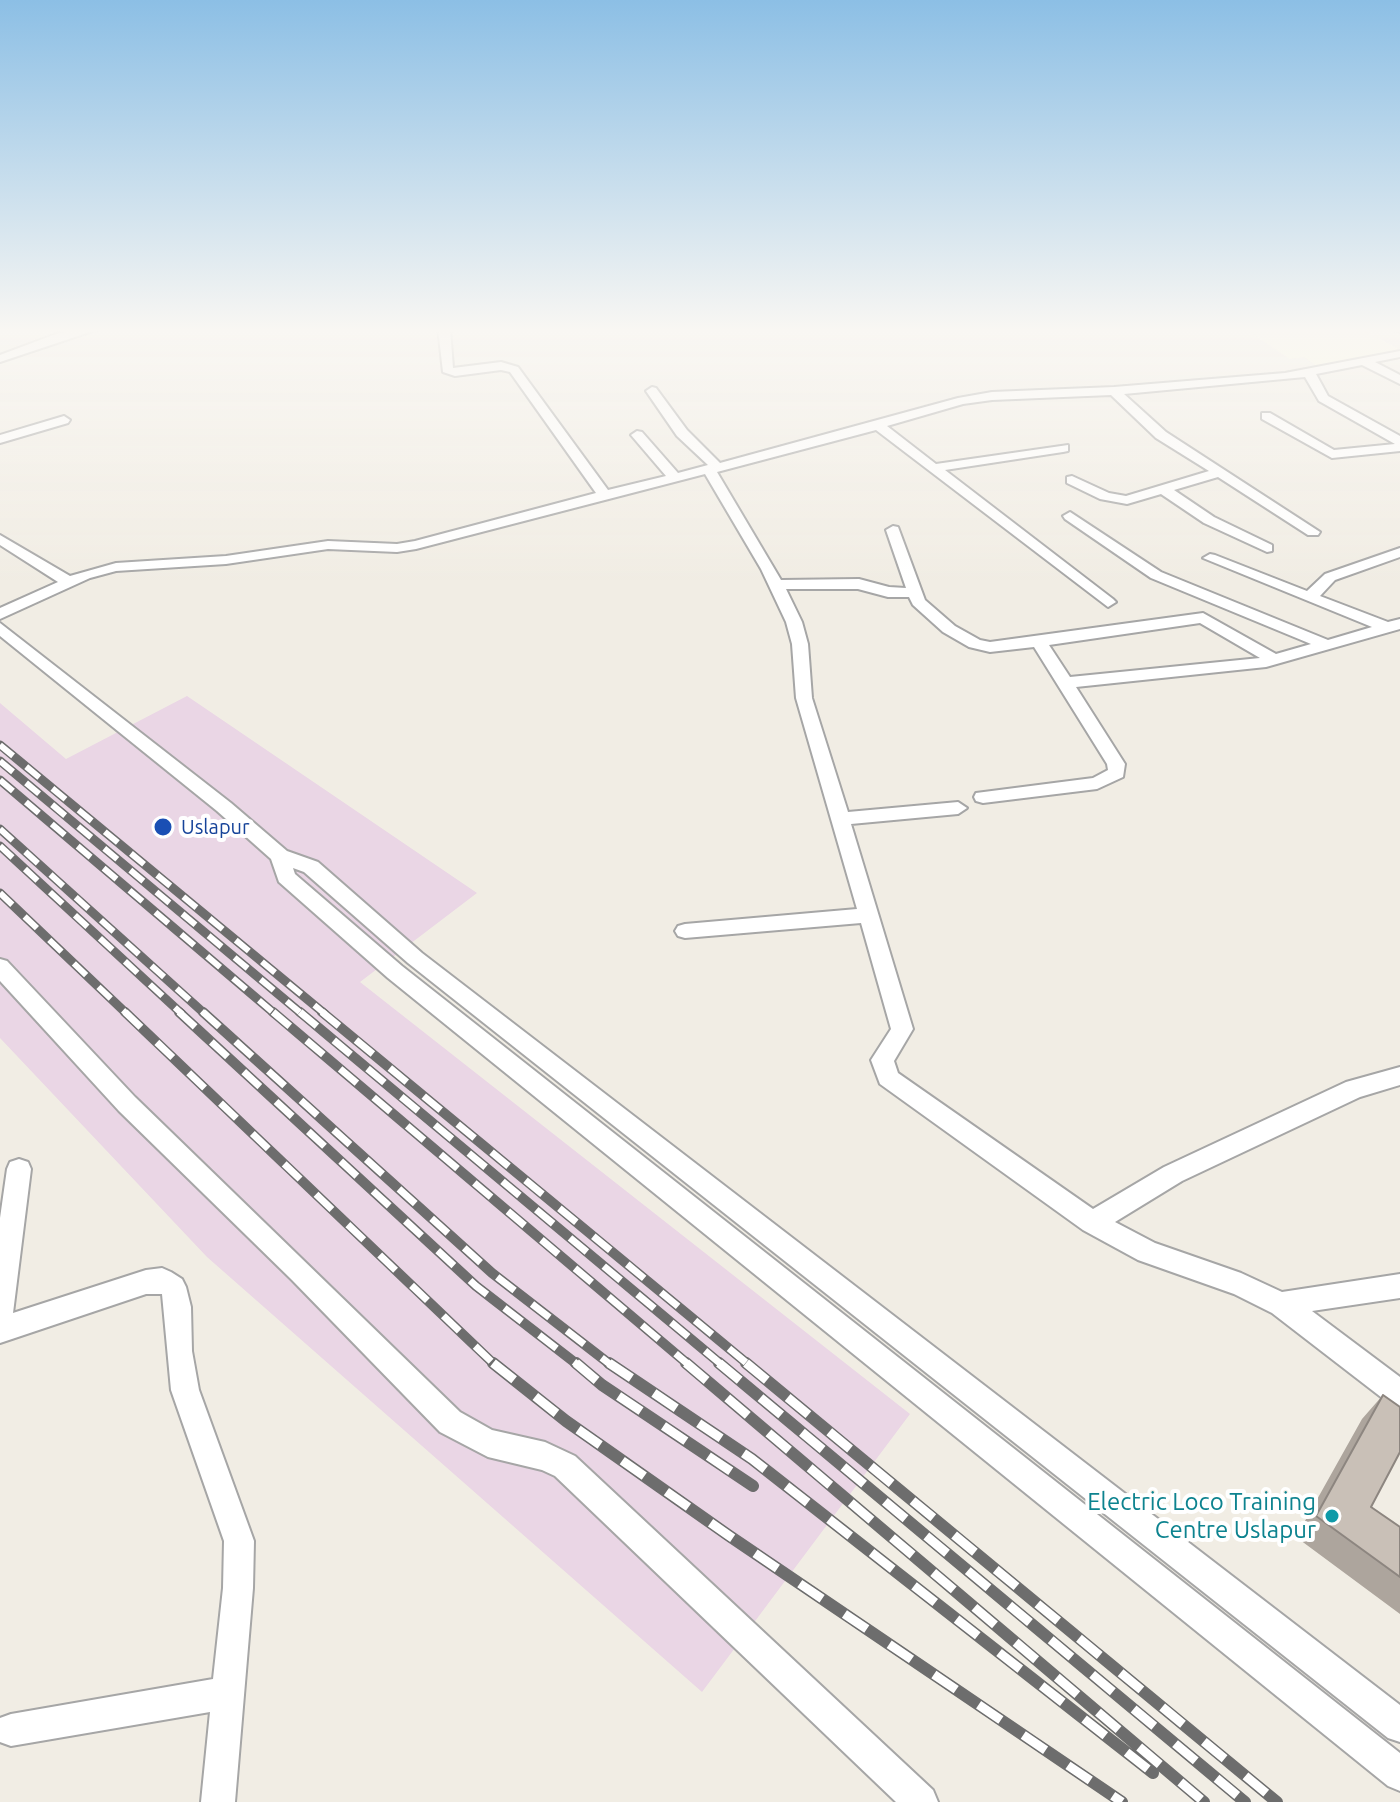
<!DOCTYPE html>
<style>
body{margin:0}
canvas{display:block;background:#f1ede4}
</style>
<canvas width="1400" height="1802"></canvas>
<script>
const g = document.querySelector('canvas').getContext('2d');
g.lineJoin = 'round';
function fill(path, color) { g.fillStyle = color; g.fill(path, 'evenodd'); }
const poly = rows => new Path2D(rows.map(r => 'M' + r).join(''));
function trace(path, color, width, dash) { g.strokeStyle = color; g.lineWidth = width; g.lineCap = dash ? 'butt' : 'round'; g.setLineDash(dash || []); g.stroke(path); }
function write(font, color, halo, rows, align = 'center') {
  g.font = font + ' Ubuntu,sans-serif'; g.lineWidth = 8; g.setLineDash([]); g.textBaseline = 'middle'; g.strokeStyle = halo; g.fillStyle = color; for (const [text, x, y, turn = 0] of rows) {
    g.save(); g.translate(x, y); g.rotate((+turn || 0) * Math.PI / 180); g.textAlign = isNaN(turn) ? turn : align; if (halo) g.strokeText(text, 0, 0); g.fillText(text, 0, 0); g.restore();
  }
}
const industrial = poly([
 [187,696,477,893,360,982,910,1414,702,1692,207,1257,0,1038,0,703,66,759]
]);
const education = poly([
 [1244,328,1359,328,1400,350,1320,368,1304,357,1290,359]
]);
const minor = poly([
 [81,328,102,328,0,362,0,355,56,334,81,328],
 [438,328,450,328,453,368,501,362,518,367,608,490,666,476,631,435,637,431,642,432,678,473,708,465,677,436,646,391,652,387,656,388,687,430,720,463,958,398,992,392,1114,387,1285,373,1400,351,1400,357,1375,362,1400,375,1400,384,1362,365,1316,374,1328,396,1400,436,1400,451,1332,458,1262,419,1262,413,1270,413,1334,450,1395,444,1319,401,1305,377,1124,394,1166,432,1320,532,1318,535,1308,535,1218,477,1174,490,1214,517,1272,545,1272,551,1267,552,1204,523,1161,494,1127,504,1100,499,1067,483,1067,477,1072,476,1109,493,1126,496,1209,471,1156,438,1111,395,992,400,963,404,887,426,936,464,1068,445,1068,451,1063,452,945,470,1113,599,1116,602,1108,607,876,430,717,472,781,580,859,579,889,587,906,588,886,530,893,526,898,527,925,600,955,626,980,640,990,642,1203,613,1276,654,1311,644,1151,578,1065,519,1063,516,1070,512,1161,572,1328,640,1372,627,1203,558,1210,554,1215,555,1307,591,1325,574,1400,548,1400,557,1335,580,1320,596,1388,622,1400,619,1400,629,1266,667,1076,687,1125,764,1123,777,1097,789,983,803,976,801,974,797,976,793,1093,778,1108,770,1107,764,1034,647,990,652,969,647,943,632,913,605,909,597,888,597,858,589,786,589,802,622,808,644,812,698,848,812,958,802,967,808,958,814,851,824,913,1029,894,1061,898,1073,1093,1209,1164,1167,1346,1082,1400,1067,1400,1085,1360,1097,1182,1181,1115,1222,1155,1243,1241,1273,1282,1292,1400,1274,1400,1298,1312,1311,1400,1377,1400,1407,1390,1404,1272,1313,1234,1294,1138,1260,1083,1230,880,1084,871,1060,891,1029,861,923,685,938,678,936,675,931,678,926,685,924,857,909,796,698,792,644,786,622,761,569,705,474,416,549,397,552,328,549,226,564,116,571,90,578,0,619,0,608,58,582,0,545,0,535,70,576,116,563,226,556,328,541,397,544,415,541,596,493,510,372,501,370,455,376,443,372,438,328],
 [1200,623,1260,658,1070,677,1049,645,1200,623],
 [1392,328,1400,328,1400,332,1394,330,1392,328],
 [64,416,70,420,68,423,0,443,0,435,64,416],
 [0,623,231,803,287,851,318,862,422,953,1400,1705,1400,1742,1388,1738,408,963,304,872,293,868,295,874,402,966,1400,1753,1400,1791,1388,1786,388,978,279,882,271,859,217,811,0,636,0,623],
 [0,959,7,961,135,1097,460,1412,492,1430,545,1442,575,1456,933,1790,938,1802,896,1802,555,1476,542,1470,488,1457,440,1432,292,1280,119,1111,0,981,0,959],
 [19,1159,28,1162,31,1169,13,1313,146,1270,162,1268,171,1272,182,1279,186,1287,191,1307,192,1351,199,1390,254,1541,253,1588,235,1802,201,1802,210,1712,11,1746,0,1742,0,1718,11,1714,213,1679,223,1588,224,1541,171,1390,162,1294,146,1294,0,1343,0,1218,7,1169,10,1162,19,1159]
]);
const railFar2 = poly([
 [0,745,325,1014],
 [0,761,302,1014],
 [0,780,275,1014],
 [0,829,205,1014],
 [0,846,182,1014],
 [0,893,127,1014]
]);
const railFar1 = poly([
 [125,1012,495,1365],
 [179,1012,476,1286,578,1365],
 [203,1012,492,1273,611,1365],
 [273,1012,689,1365],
 [300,1012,722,1365],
 [322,1012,749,1365]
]);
const rail = poly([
 [493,1363,566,1421,728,1535,1122,1802],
 [576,1363,602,1385,753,1486],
 [609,1363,752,1459,1153,1773],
 [686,1363,1204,1802],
 [719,1363,1245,1802],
 [746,1363,1277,1802]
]);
const wall = poly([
 [1383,1395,1371,1507,1400,1527,1400,1614,1296,1537,1362,1419]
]);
const building = poly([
 [1383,1395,1400,1407,1400,1452,1371,1507,1400,1527,1400,1577,1316,1516,1383,1395]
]);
const markers = [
 [163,827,10,"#1a4fb4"],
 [1332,1516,8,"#0f9aa8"]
];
const transitNames = [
 ["Uslapur",181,827]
];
const nearCulturenames = [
 ["Electric Loco Training",1316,1502],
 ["Centre Uslapur",1316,1530]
];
fill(industrial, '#ead6e5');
fill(education, '#fdffdf');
trace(minor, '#a6a6a6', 4);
fill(minor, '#fff');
trace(railFar2, '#6d6d6d', 9);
trace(railFar1, '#6d6d6d', 10);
trace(rail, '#6d6d6d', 12);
trace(railFar2, '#fff', 6, [17]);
trace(railFar1, '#fff', 7, [22]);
trace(rail, '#fff', 9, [27]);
fill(wall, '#ada59d');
fill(building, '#c9c0b7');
trace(building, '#8d8680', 2);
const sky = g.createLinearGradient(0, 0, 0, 580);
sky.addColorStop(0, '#8cbfe5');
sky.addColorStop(0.57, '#f9f7f3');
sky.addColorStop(1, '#f9f7f300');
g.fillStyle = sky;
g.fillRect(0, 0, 1400, 580);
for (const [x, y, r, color] of markers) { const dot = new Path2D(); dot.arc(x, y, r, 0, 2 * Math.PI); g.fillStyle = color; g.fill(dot); trace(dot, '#fff', 3); }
write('20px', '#164399', '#fff', transitNames, 'left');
write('24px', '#0d838f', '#fff', nearCulturenames, 'right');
</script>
